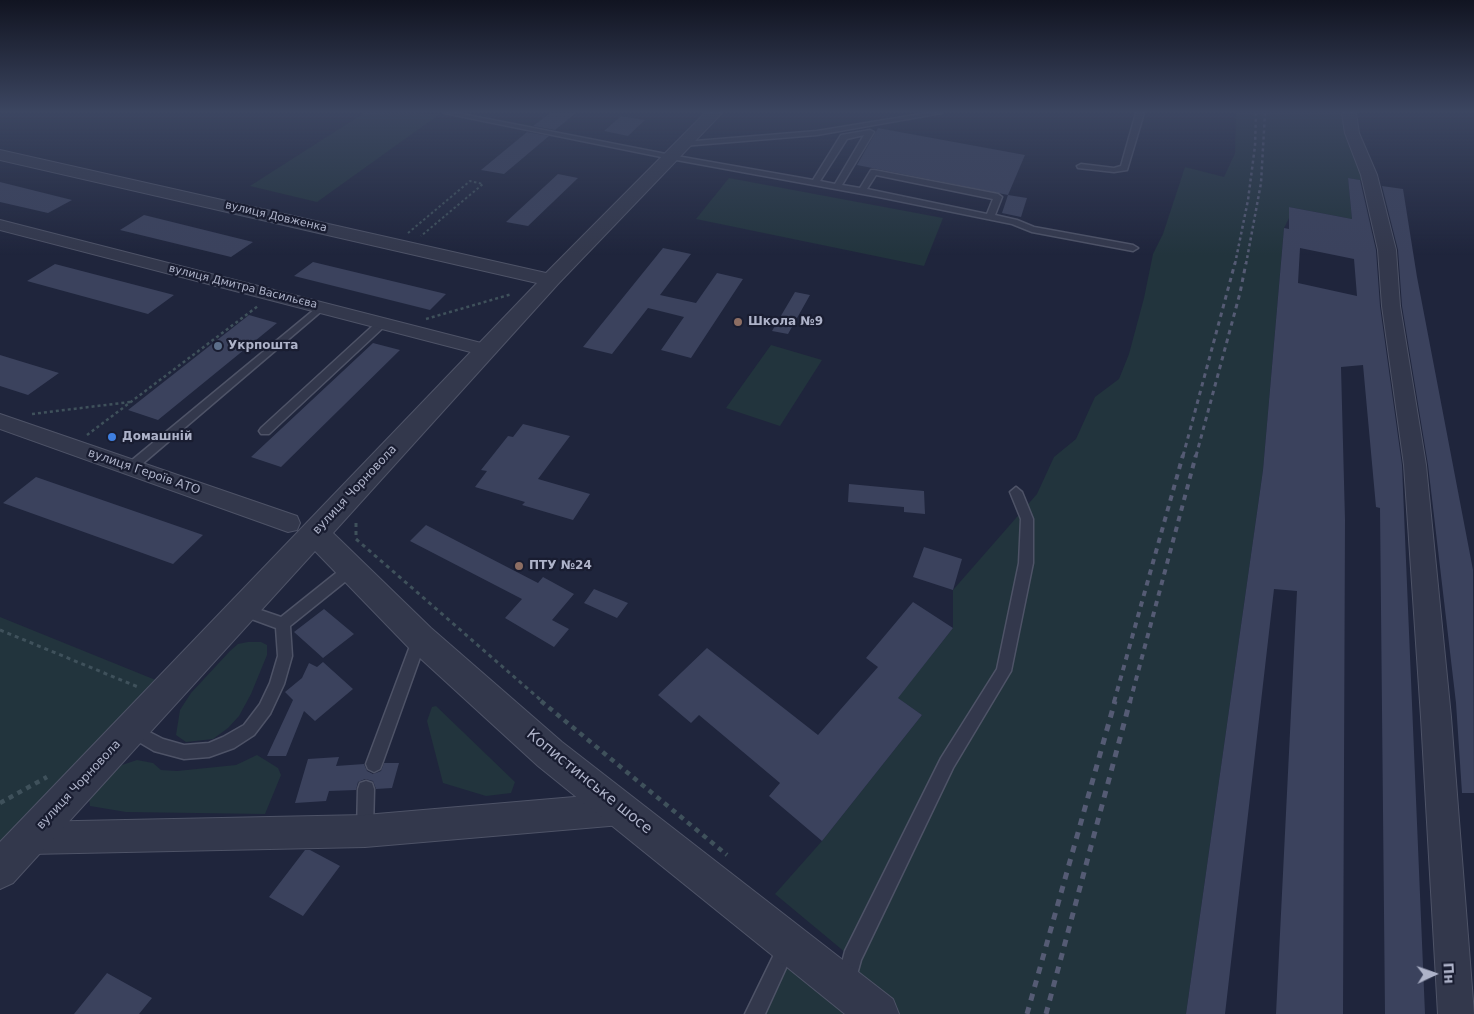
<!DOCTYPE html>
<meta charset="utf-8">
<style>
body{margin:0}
#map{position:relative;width:1474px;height:1014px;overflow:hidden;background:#1f253c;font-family:"DejaVu Sans",sans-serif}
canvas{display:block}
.north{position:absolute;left:1409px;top:949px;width:50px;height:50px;-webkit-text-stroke:4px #191d31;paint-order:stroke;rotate:87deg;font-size:14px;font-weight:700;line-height:20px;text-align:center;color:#aeb3c9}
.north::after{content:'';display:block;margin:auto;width:18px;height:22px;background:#aeb3c9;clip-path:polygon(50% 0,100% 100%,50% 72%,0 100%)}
</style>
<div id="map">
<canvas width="1474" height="1014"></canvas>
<div class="north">Пн</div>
</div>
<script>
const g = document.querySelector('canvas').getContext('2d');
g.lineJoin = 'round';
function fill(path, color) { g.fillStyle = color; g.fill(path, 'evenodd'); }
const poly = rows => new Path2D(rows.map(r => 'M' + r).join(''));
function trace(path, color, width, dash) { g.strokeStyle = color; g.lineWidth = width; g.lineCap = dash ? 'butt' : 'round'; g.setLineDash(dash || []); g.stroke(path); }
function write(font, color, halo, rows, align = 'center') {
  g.font = font + ' "DejaVu Sans",sans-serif'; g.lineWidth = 4.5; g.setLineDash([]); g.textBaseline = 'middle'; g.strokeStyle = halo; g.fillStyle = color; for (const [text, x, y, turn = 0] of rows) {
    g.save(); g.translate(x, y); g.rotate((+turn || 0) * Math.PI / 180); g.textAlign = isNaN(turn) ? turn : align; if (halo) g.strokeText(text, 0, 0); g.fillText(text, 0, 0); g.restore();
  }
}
const green = poly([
 [364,113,440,114,317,202,250,186],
 [1236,113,1349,113,1352,133,1370,182,1348,178,1352,219,1289,207,1289,218,1284,228,1263,470,1186,1014,755,1014,788,944,844,988,852,958,775,894,822,841,922,715,895,696,907,686,953,628,953,590,1037,494,1054,457,1076,439,1095,397,1119,379,1129,354,1144,298,1153,254,1163,234,1185,167,1224,177,1235,153],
 [729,178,943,218,924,266,696,219],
 [771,345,822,360,780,426,726,408],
 [0,617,163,683,0,855],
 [248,642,261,642,267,645,267,655,251,694,239,716,228,728,213,739,186,742,176,735,180,710,191,693,230,651,238,644],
 [436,706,515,782,511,793,486,796,443,783,427,721,432,707],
 [257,755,278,768,281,775,265,814,126,812,90,806,89,798,104,781,122,765,137,760,153,763,161,770,177,771,236,765]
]);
const building = poly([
 [550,113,576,113,555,130,533,126],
 [621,116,645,120,628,136,604,131],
 [878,128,1025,155,1008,195,857,165],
 [527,132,549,136,504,174,481,170],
 [558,174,578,178,528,226,506,222],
 [1348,178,1360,180,1376,250,1380,306,1402,465,1425,1014,1385,1014,1380,508,1376,507,1363,365,1341,367,1345,520,1343,1014,1276,1014,1297,591,1274,589,1225,1014,1186,1014,1263,470,1284,228,1289,229,1289,207,1352,219],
 [1300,248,1354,259,1357,296,1298,283],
 [0,182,72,200,48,213,0,202],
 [1382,186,1403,189,1417,277,1473,570,1474,793,1462,793,1456,703,1428,465,1402,306,1398,250],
 [1008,195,1027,198,1021,217,1002,213],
 [144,215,253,242,231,257,120,230],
 [663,248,691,254,660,295,696,303,717,273,743,279,691,358,661,350,684,317,648,308,612,354,583,347],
 [313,262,446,294,430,310,294,276],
 [55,264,174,295,148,314,27,281],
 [795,292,810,295,788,334,772,331],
 [249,315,277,323,158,420,128,410],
 [373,343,400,350,281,467,251,457],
 [0,355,59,373,28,395,0,386],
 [523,424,570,436,538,479,590,494,573,520,522,505,525,502,475,487,487,471,481,470,508,436,513,437],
 [36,477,203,535,173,564,3,503],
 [849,484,924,491,925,514,904,512,904,507,848,502],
 [426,525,538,583,543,577,574,594,552,620,569,629,554,647,505,618,522,599,410,541],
 [924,547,962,559,953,590,913,577],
 [594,589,628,603,617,618,584,603],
 [913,602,953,628,898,698,922,715,822,841,769,796,780,783,699,715,691,723,658,695,707,648,818,735,878,667,866,658],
 [324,609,354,634,323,658,294,632],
 [323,662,353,689,315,721,304,711,286,756,267,756,293,700,285,692,302,678,309,663,317,667],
 [339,757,336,766,364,764,367,771,373,774,381,771,384,763,399,763,392,788,376,789,373,781,365,779,358,782,356,790,329,791,326,801,295,803,308,759],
 [305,850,310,850,340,866,303,916,269,897],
 [107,973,152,998,139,1014,74,1014]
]);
const pathFar3 = poly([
 [408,233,470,181,483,184,421,236]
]);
const pathFar2 = poly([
 [426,319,512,294],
 [32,414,130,402],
 [87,435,258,306]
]);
const pathFar1 = poly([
 [356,523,356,539,543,702],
 [0,630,138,687]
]);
const path = poly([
 [541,701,727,855],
 [0,803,47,777]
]);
const service = poly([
 [444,113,457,113,671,155,813,180,841,135,870,130,874,132,842,185,860,188,871,170,874,170,998,194,1002,197,995,215,1017,220,1034,227,1133,245,1138,248,1133,251,1032,232,1012,224,879,197,671,159,444,113],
 [864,135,835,184,820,181,847,139,864,135],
 [876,175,993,199,987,214,867,189,876,175],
 [927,113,942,113,817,135,683,146,679,144,683,142,817,131,927,113],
 [1136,113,1144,113,1127,170,1114,172,1078,168,1077,166,1081,164,1114,168,1121,166,1136,113],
 [321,304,326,307,324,309,134,471,126,471,124,468,126,465,321,304],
 [382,320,387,323,386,325,269,434,261,434,259,431,261,428,378,321,382,320],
 [1016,487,1022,492,1033,519,1033,563,1011,671,953,768,861,960,853,989,846,991,839,989,837,982,845,951,941,758,997,669,1019,563,1021,519,1010,492,1016,487],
 [351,564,356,565,358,569,356,573,290,626,292,656,284,684,270,714,254,735,234,748,209,757,184,759,154,751,127,735,124,730,127,725,132,723,163,739,184,745,209,743,223,737,244,725,260,704,270,683,278,656,276,628,238,614,236,610,238,606,243,604,281,617,346,565,351,564],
 [420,632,425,634,427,638,382,764,380,769,374,772,368,769,366,764,413,638,415,634,420,632],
 [366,781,372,783,374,789,373,831,371,837,365,839,359,837,357,831,358,789,360,783,366,781],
 [787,937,793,940,796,946,765,1014,745,1014,781,940,787,937]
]);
const minor = poly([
 [1342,113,1356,113,1359,133,1377,175,1396,250,1400,306,1426,465,1451,717,1474,1014,1438,1014,1421,717,1404,465,1382,306,1378,250,1361,175,1345,133,1342,113],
 [0,220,493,346,496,350,493,354,486,356,0,230,0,220],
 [0,414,297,516,300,523,297,530,288,532,0,429,0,414],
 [621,793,632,798,637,809,632,820,621,825,365,847,30,854,19,849,14,838,19,827,30,822,365,815,621,793]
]);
const tertiary = poly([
 [705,113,722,113,558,284,333,533,431,628,562,742,893,999,899,1014,845,1014,538,766,409,648,315,551,13,883,0,889,0,842,537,283,0,160,0,150,546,273,705,113]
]);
const railFar3 = poly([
 [1235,264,1248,200,1255,146,1256,113],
 [1246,264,1261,183,1265,113]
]);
const railFar2 = poly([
 [1183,456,1235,263],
 [1196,456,1240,293,1246,263]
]);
const railFar1 = poly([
 [1114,702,1183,455],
 [1130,702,1196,455]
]);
const rail = poly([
 [1027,1014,1115,701],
 [1046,1014,1130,701]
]);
const markers = [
 [738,322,5,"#8d6e63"],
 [218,346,5,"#5c6f8a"],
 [112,437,5,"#3f7fe0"],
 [519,566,5,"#8d6e63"]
];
const farStreetnames = [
 ["вулиця Довженка",276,217,13],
 ["вулиця Дмитра Васильєва",243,287,14]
];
const poiNames = [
 ["Школа №9",748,322],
 ["Укрпошта",228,346],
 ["Домашній",122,437],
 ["ПТУ №24",529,566]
];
const streetNames = [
 ["вулиця Героїв АТО",144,472,19],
 ["вулиця Чорновола",355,490,-47],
 ["вулиця Чорновола",79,785,-47]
];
const nearStreetnames = [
 ["Копистинське шосе",589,782,39]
];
fill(green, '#22343d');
fill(building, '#3b425d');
trace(service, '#4e5367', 3);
trace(minor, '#4e5367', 2);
trace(tertiary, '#4e5367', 2);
trace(pathFar3, '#3f515b', 2, [2.5, 2.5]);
trace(pathFar2, '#3f515b', 2.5, [3, 3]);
trace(pathFar1, '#3f515b', 3, [4, 4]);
trace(path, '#3f515b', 4.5, [5, 5]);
fill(service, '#33384c');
fill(minor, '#33384c');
fill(tertiary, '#33384c');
trace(railFar3, '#555b74', 2.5, [3, 3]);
trace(railFar2, '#555b74', 3, [4.5, 4.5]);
trace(railFar1, '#555b74', 4, [5.5, 5.5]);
trace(rail, '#555b74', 5, [7, 7]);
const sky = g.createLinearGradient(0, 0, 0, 255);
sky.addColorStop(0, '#111421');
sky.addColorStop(0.44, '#3c4661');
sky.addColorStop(1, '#3c466100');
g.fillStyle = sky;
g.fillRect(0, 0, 1474, 255);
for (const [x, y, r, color] of markers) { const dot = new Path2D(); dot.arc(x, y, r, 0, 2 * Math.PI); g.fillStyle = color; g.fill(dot); trace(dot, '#191d31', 2); }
write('11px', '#aeb3c9', '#191d31', farStreetnames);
write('bold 12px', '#aeb3c9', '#191d31', poiNames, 'left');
write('12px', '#aeb3c9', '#191d31', streetNames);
write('15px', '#aeb3c9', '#191d31', nearStreetnames);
</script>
